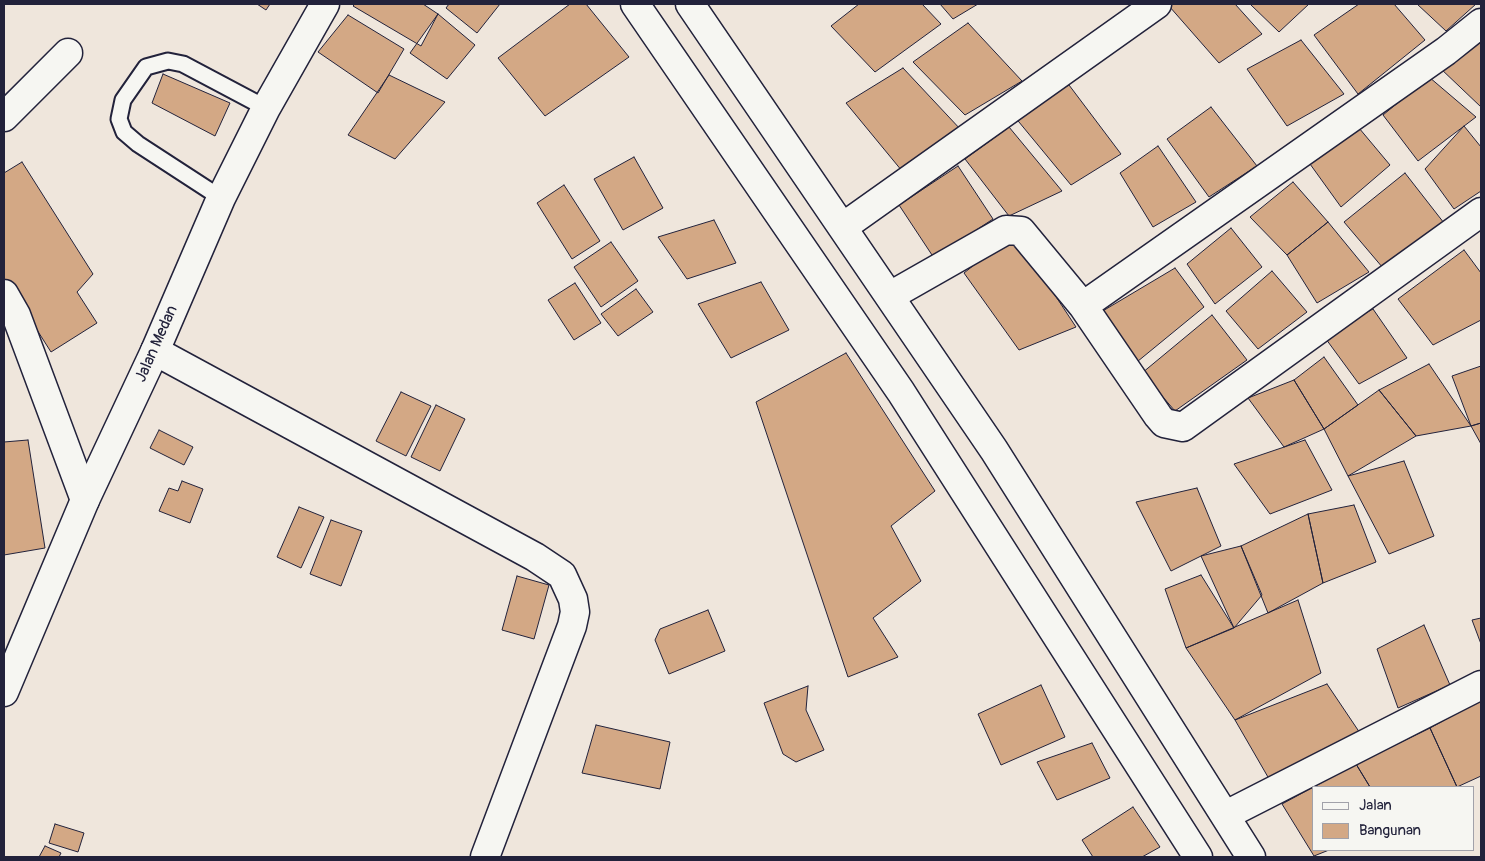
<!DOCTYPE html>
<style>
body{margin:0}
#map{position:relative;width:1485px;height:861px;overflow:hidden;background:#efe6dc;font-family:Pangolin,sans-serif}
canvas{display:block}
.frame{position:absolute;inset:0;border:5px solid #22223b;pointer-events:none}
.legend{position:absolute;left:1312px;top:786px;width:162px;height:65px;box-sizing:border-box;background:#f6f6f2;border:1px solid #a1a1a9;margin:0;padding:6px 9px;list-style:none;font-size:15px;color:#22223b}
.legend li{display:flex;align-items:center;gap:10px;height:25px}
.legend b{width:25px;border:1px solid #a1a1a9}
</style>
<div id="map">
<canvas width="1485" height="861"></canvas>
<div class="frame"></div>
<ul class="legend">
<li><b style="height:6px;background:#f6f6f2"></b>Jalan</li>
<li><b style="height:14px;background:#d3a885"></b>Bangunan</li>
</ul>
</div>
<script>
const g = document.querySelector('canvas').getContext('2d');
g.lineJoin = 'round';
function fill(path, color) { g.fillStyle = color; g.fill(path, 'evenodd'); }
const poly = rows => new Path2D(rows.map(r => 'M' + r).join(''));
function trace(path, color, width, dash) { g.strokeStyle = color; g.lineWidth = width; g.lineCap = dash ? 'butt' : 'round'; g.setLineDash(dash || []); g.stroke(path); }
function write(font, color, halo, rows, align = 'center') {
  g.font = font + ' Pangolin,sans-serif'; g.lineWidth = 4.5; g.setLineDash([]); g.textBaseline = 'middle'; g.strokeStyle = halo; g.fillStyle = color; for (const [text, x, y, turn = 0] of rows) {
    g.save(); g.translate(x, y); g.rotate((+turn || 0) * Math.PI / 180); g.textAlign = isNaN(turn) ? turn : align; if (halo) g.strokeText(text, 0, 0); g.fillText(text, 0, 0); g.restore();
  }
}
const building = poly([
 [257,4,270,4,266,10,257,4],
 [355,4,423,4,438,14,421,46,353,6,355,4],
 [449,4,500,4,477,33,446,8,449,4],
 [570,4,586,4,629,57,545,116,498,58,570,4],
 [859,4,922,4,941,24,875,72,831,26,859,4],
 [940,4,978,4,953,19,940,4],
 [1173,4,1235,4,1262,34,1219,63,1169,6,1173,4],
 [1250,4,1309,4,1279,32,1250,4],
 [1359,4,1394,4,1425,40,1358,94,1314,35,1359,4],
 [1417,4,1476,4,1446,31,1417,4],
 [438,14,475,45,447,79,410,53,438,14],
 [348,15,404,49,378,93,318,52,348,15],
 [968,23,1022,81,965,115,913,62,968,23],
 [1301,40,1344,94,1287,126,1247,69,1301,40],
 [1481,42,1481,107,1440,68,1481,42],
 [903,68,962,131,907,177,846,103,903,68],
 [163,74,230,103,215,136,152,103,163,74],
 [389,75,445,102,395,159,348,135,389,75],
 [1429,77,1476,117,1418,161,1383,115,1429,77],
 [1069,85,1121,154,1071,185,1014,116,1069,85],
 [1211,107,1257,166,1209,197,1167,139,1211,107],
 [1464,126,1481,147,1481,191,1454,209,1425,169,1464,126],
 [1009,127,1062,191,1009,216,965,159,1009,127],
 [1359,128,1390,165,1341,207,1310,164,1359,128],
 [1158,146,1196,202,1153,227,1120,173,1158,146],
 [634,157,663,208,623,230,594,179,634,157],
 [22,162,93,274,77,292,97,323,51,352,4,278,4,173,22,162],
 [958,166,993,219,934,258,899,205,958,166],
 [1405,173,1444,223,1383,268,1344,222,1405,173],
 [1293,182,1328,222,1287,255,1250,217,1293,182],
 [564,185,600,241,572,259,537,203,564,185],
 [714,220,736,263,687,279,658,237,714,220],
 [1328,222,1369,272,1317,303,1287,255,1328,222],
 [1231,228,1262,267,1215,304,1187,264,1231,228],
 [1014,233,1076,327,1019,350,964,273,1014,233],
 [611,242,638,281,601,307,574,267,611,242],
 [1464,250,1481,273,1481,320,1433,345,1398,299,1464,250],
 [1175,268,1204,307,1132,366,1096,315,1175,268],
 [1272,271,1307,312,1258,349,1226,311,1272,271],
 [761,282,789,330,731,358,698,304,761,282],
 [575,283,601,323,574,340,548,300,575,283],
 [636,289,653,312,618,336,601,314,636,289],
 [1373,309,1407,358,1359,384,1323,335,1373,309],
 [1212,315,1247,360,1175,411,1142,373,1212,315],
 [846,353,935,491,891,526,921,581,873,618,898,657,848,677,756,402,846,353],
 [1324,357,1358,405,1324,429,1294,380,1324,357],
 [1429,364,1471,426,1416,436,1379,390,1429,364],
 [1481,366,1481,423,1471,426,1452,376,1481,366],
 [1294,380,1324,429,1284,447,1248,398,1294,380],
 [1379,390,1416,436,1348,476,1324,429,1379,390],
 [401,392,431,406,406,456,376,441,401,392],
 [436,405,465,419,440,471,411,457,436,405],
 [1481,423,1481,444,1471,426,1481,423],
 [159,430,193,447,184,465,150,448,159,430],
 [28,440,45,548,4,555,4,442,28,440],
 [1305,440,1332,490,1270,514,1234,464,1305,440],
 [1404,461,1434,536,1389,554,1348,476,1404,461],
 [182,481,203,489,190,523,159,511,169,488,178,491,182,481],
 [1197,488,1221,546,1171,571,1136,502,1197,488],
 [1354,505,1376,562,1323,583,1308,514,1354,505],
 [299,507,324,517,301,568,277,557,299,507],
 [1308,514,1323,583,1268,613,1241,546,1308,514],
 [331,520,362,531,341,586,310,574,331,520],
 [1241,546,1262,595,1234,628,1201,556,1241,546],
 [1201,575,1234,628,1186,648,1165,589,1201,575],
 [517,576,549,585,534,639,502,630,517,576],
 [1298,600,1321,673,1235,720,1186,648,1298,600],
 [708,610,725,651,669,674,655,640,660,629,708,610],
 [1481,618,1481,644,1472,620,1481,618],
 [1424,625,1450,685,1398,708,1377,649,1424,625],
 [1327,684,1364,739,1272,784,1235,720,1327,684],
 [1041,685,1065,737,1001,765,978,714,1041,685],
 [808,686,806,710,824,750,796,762,783,754,764,703,808,686],
 [1481,700,1481,776,1457,787,1430,728,1481,700],
 [596,725,670,742,660,789,582,773,596,725],
 [1430,728,1457,787,1370,787,1356,764,1430,728],
 [1092,743,1110,778,1057,800,1037,762,1092,743],
 [1356,764,1370,787,1314,787,1314,850,1329,850,1314,856,1282,804,1356,764],
 [1133,807,1160,847,1142,857,1093,857,1082,840,1133,807],
 [55,824,84,833,78,852,49,843,55,824],
 [45,846,61,853,59,857,39,857,45,846]
]);
const lane = poly([
 [221,198,138,144,124,132,119,119,123,100,146,67,168,61,183,64,266,108]
]);
const street = poly([
 [4,117,68,53],
 [843,227,1157,4],
 [4,294,16,315,85,500],
 [890,296,1006,230,1021,231,1083,306,1158,416,1164,423,1183,427,1481,212],
 [1083,306,1446,51,1481,23],
 [155,351,535,557,562,575,573,599,575,612,572,626,485,857],
 [1226,815,1481,685]
]);
const primary = poly([
 [4,692,85,500,155,351,221,198,266,108,325,4]
]);
const highway = poly([
 [635,4,901,392,1198,857],
 [690,4,994,450,1251,857]
]);
const streetNames = [
 ["Jalan Medan",157,344,-66]
];
fill(building, '#d3a885');
trace(building, '#22223b', 1);
trace(lane, '#22223b', 19);
trace(street, '#22223b', 31);
trace(primary, '#22223b', 31);
trace(highway, '#22223b', 31);
trace(lane, '#f6f6f2', 15);
trace(street, '#f6f6f2', 28);
trace(primary, '#f6f6f2', 28);
trace(highway, '#f6f6f2', 28);
write('16px', '#22223b', '#f6f6f2', streetNames);
</script>
